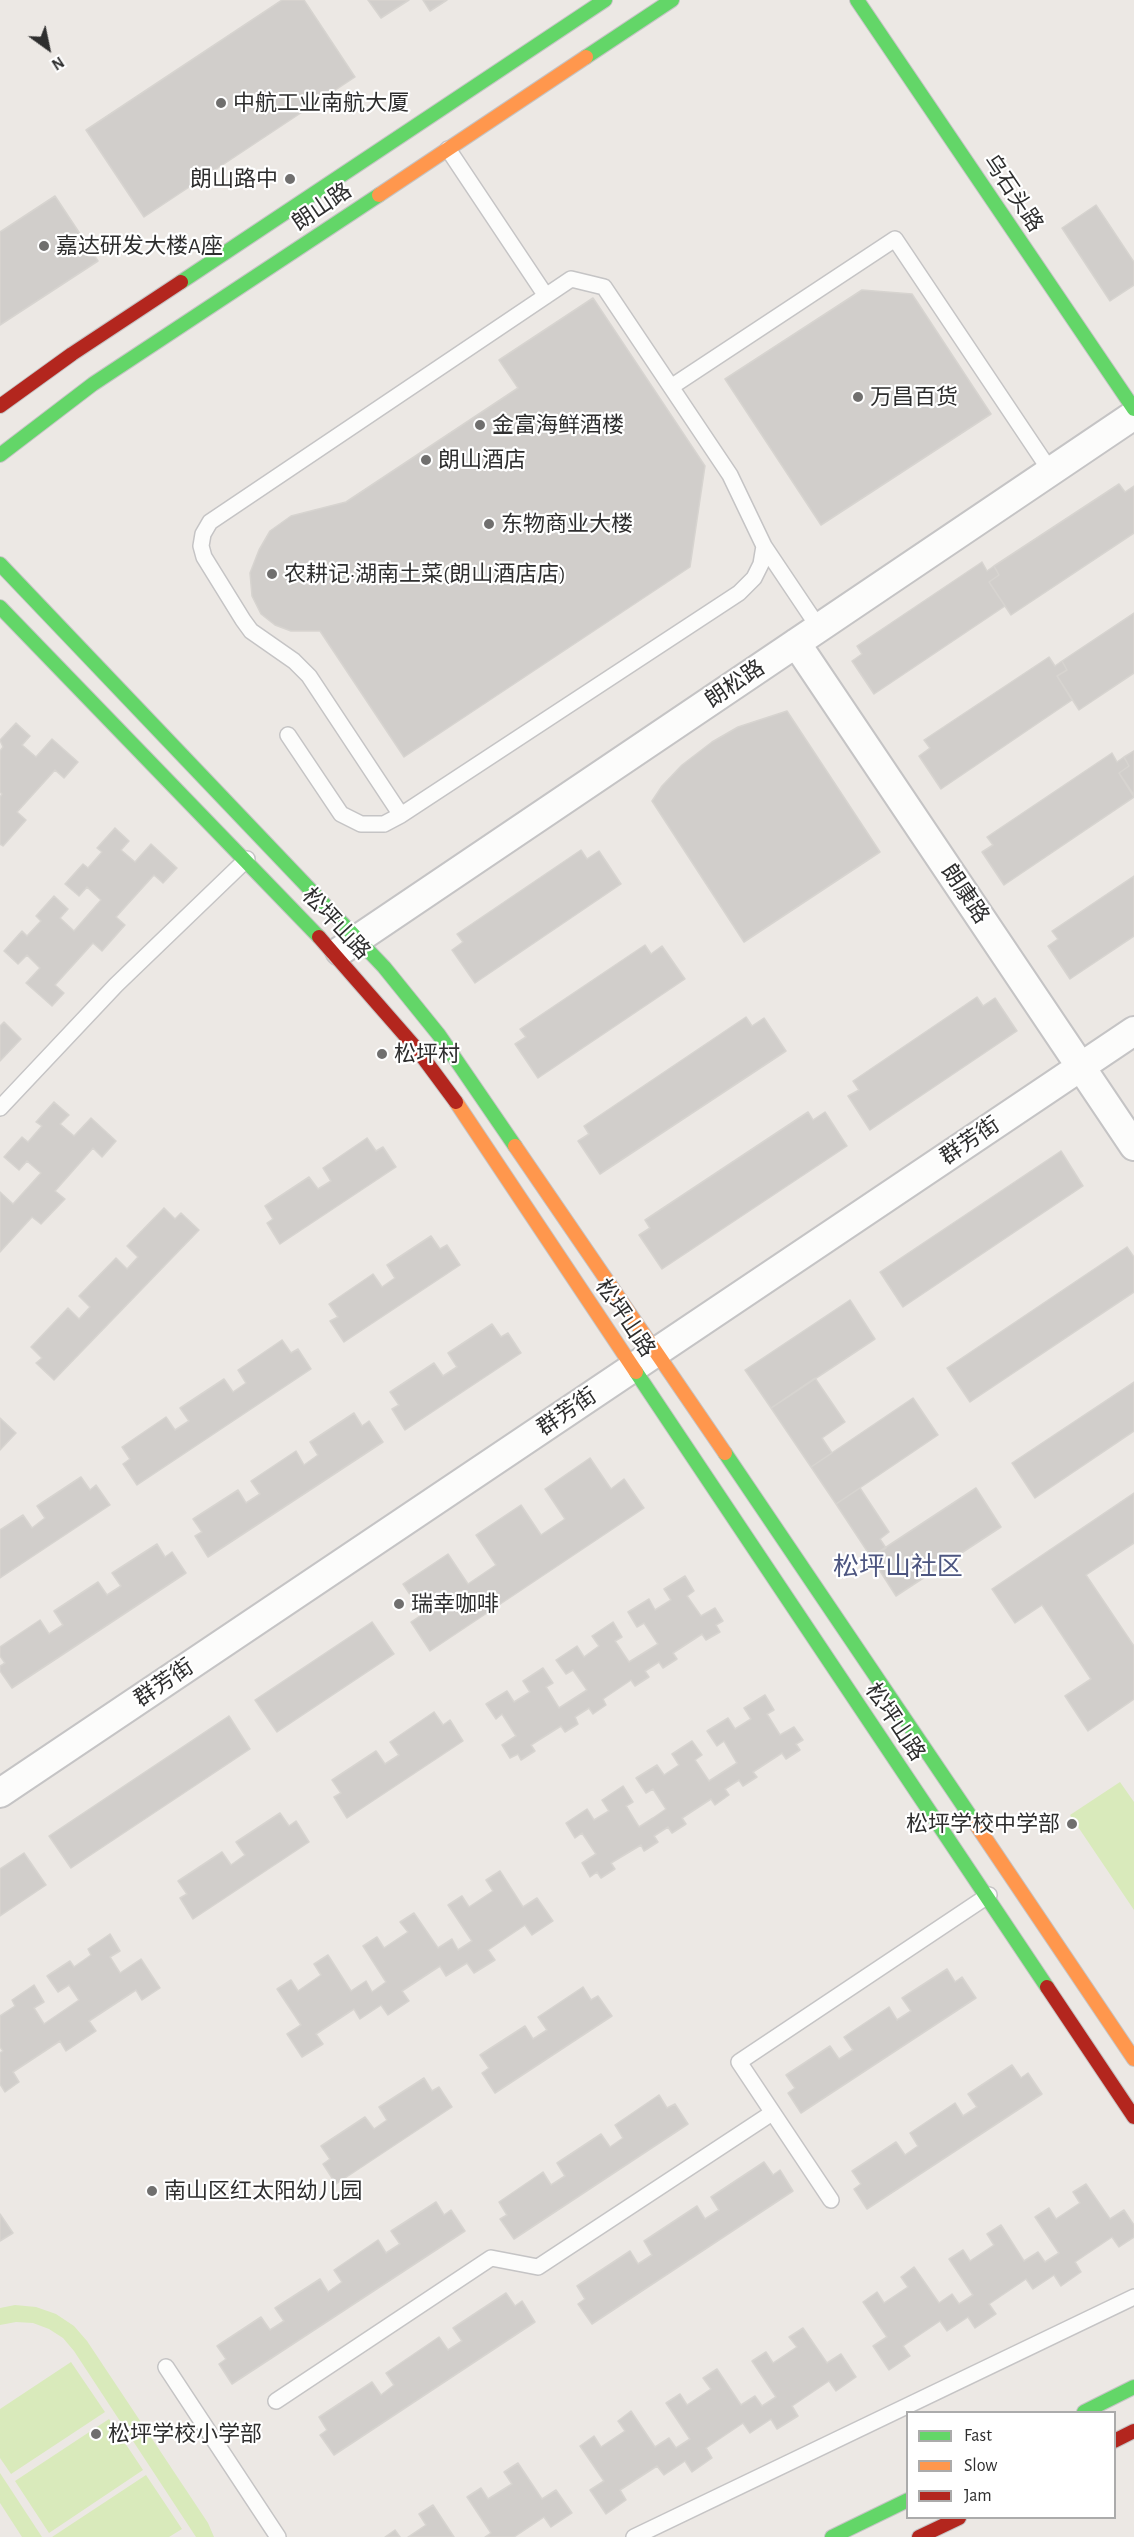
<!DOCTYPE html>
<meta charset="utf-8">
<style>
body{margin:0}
#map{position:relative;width:1134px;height:2537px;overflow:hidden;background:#ece8e4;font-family:"Alegreya Sans",sans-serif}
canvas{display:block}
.legend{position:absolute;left:906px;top:2411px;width:210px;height:108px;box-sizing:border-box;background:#fff;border:2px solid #ababab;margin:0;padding:8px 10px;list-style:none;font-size:18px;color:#2e2e2e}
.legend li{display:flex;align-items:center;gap:12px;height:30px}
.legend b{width:30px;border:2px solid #ababab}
.north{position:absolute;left:18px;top:18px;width:60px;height:60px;-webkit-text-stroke:4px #fff;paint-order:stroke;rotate:147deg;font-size:16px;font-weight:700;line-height:24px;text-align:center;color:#2e2e2e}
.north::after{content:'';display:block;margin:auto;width:21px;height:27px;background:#2e2e2e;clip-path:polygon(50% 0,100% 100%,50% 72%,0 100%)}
</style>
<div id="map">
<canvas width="1134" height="2537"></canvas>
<ul class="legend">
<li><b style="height:8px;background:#63d668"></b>Fast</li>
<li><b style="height:8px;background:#ff974d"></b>Slow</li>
<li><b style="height:8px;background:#b3261e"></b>Jam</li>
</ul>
<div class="north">N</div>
</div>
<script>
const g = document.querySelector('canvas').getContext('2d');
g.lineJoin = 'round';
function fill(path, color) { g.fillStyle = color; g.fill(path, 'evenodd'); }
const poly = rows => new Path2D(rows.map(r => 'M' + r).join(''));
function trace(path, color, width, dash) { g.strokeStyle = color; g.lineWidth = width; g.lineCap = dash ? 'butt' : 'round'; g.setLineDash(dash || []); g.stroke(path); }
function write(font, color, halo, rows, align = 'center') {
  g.font = font + ' "Alegreya Sans","Noto Sans SC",sans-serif'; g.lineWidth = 4.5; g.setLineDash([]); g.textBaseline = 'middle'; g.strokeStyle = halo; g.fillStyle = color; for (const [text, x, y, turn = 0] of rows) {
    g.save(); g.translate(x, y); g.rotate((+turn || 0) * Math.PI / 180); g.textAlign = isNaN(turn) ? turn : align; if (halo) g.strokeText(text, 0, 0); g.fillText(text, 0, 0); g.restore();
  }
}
const pitch = poly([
 [1120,1782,1134,1802,1134,1910,1070,1815],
 [15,2305,36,2307,56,2314,74,2326,87,2341,208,2523,214,2537,196,2537,74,2351,63,2338,49,2329,33,2323,16,2322,0,2325,0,2308],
 [71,2362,105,2412,11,2474,0,2458,0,2409],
 [109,2419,143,2470,49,2533,15,2481],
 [0,2473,42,2537,22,2537,0,2503],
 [146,2475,182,2529,169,2537,52,2537]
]);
const building = poly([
 [282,0,304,0,355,77,144,217,86,130,282,0],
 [368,0,409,0,381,18,368,0],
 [423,0,447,0,430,11,423,0],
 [55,196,98,261,0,325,0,232,55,196],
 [1096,205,1134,262,1134,285,1110,301,1062,228,1096,205],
 [862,290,912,294,991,414,821,525,725,379,862,290],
 [593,298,705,466,690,567,404,757,320,631,291,631,275,625,261,614,252,596,250,573,259,550,270,531,291,516,346,502,518,388,499,360,593,298],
 [1119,484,1125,492,1134,486,1134,533,1011,615,989,582,999,575,994,566,1119,484],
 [982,562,987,571,994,566,999,575,989,582,1005,606,874,694,852,661,862,654,857,646,982,562],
 [1134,613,1134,673,1079,710,1057,676,1067,670,1062,661,1134,613],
 [1049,657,1055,666,1062,661,1067,670,1057,676,1072,700,941,789,919,756,930,748,924,740,1049,657],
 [787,711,880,852,744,942,652,801,662,786,682,765,712,742,738,727,787,711],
 [16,723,30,736,22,745,36,757,52,739,78,762,64,778,55,770,17,812,26,820,3,846,0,844,0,797,2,794,0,792,0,751,3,747,0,740,16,723],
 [1134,751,1134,795,1119,773,1129,766,1124,757,1134,751],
 [1112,753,1117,762,1124,757,1129,766,1119,773,1134,797,1004,885,982,852,993,845,987,837,1112,753],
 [115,828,129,841,121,850,135,862,151,844,177,868,163,883,154,875,116,917,125,925,102,951,93,943,55,985,64,993,52,1006,26,983,40,968,27,955,18,964,4,951,22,931,27,936,41,921,36,916,54,896,68,909,60,918,74,931,101,900,87,887,79,896,65,884,83,864,88,868,102,852,97,848,115,828],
 [581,850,587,859,599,851,621,884,475,983,452,950,463,942,457,934,581,850],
 [1134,876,1134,936,1070,979,1048,946,1058,939,1052,931,1134,876],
 [645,945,651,954,662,946,685,979,538,1078,515,1044,526,1037,520,1029,645,945],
 [977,997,983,1006,995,998,1017,1031,870,1130,848,1096,859,1090,853,1081,977,997],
 [746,1017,752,1026,764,1018,786,1051,600,1174,578,1141,589,1134,584,1126,746,1017],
 [4,1022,21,1039,0,1061,0,1026,4,1022],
 [54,1102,69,1115,60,1124,74,1136,91,1118,116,1141,102,1157,93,1148,55,1191,65,1199,41,1224,32,1217,0,1252,0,1192,13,1204,41,1173,27,1161,19,1170,4,1157,22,1137,28,1142,42,1126,36,1122,54,1102],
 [808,1112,813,1120,825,1112,847,1146,662,1269,639,1235,650,1228,645,1220,808,1112],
 [367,1138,376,1151,383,1147,396,1167,280,1244,267,1223,273,1219,265,1206,309,1177,318,1189,331,1181,323,1168,367,1138],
 [1061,1151,1083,1186,903,1307,880,1272,1061,1151],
 [164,1208,175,1219,181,1213,199,1230,54,1380,36,1363,42,1358,31,1347,68,1308,79,1319,90,1307,79,1296,116,1258,127,1269,138,1257,127,1246,164,1208],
 [431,1236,440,1249,447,1245,460,1265,344,1342,330,1321,338,1317,329,1304,373,1274,382,1287,395,1278,387,1265,431,1236],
 [1127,1247,1134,1257,1134,1292,970,1402,947,1368,1127,1247],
 [850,1300,875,1339,771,1408,745,1370,850,1300],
 [492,1324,501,1337,508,1333,521,1353,405,1430,392,1409,399,1405,390,1392,434,1363,443,1376,457,1367,448,1353,492,1324],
 [282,1340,291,1353,298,1349,311,1369,137,1485,123,1464,130,1459,122,1447,166,1417,175,1430,189,1421,180,1408,224,1379,233,1392,246,1383,238,1370,282,1340],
 [815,1378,845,1422,822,1438,832,1453,811,1467,771,1408,815,1378],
 [1134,1382,1134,1431,1035,1498,1012,1463,1134,1382],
 [913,1398,938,1435,836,1504,811,1467,913,1398],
 [354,1413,362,1426,369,1421,383,1442,208,1557,195,1536,202,1532,193,1519,238,1490,246,1503,260,1494,251,1481,296,1451,304,1465,318,1455,310,1442,354,1413],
 [0,1418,16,1433,0,1450,0,1418],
 [590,1458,611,1489,624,1479,644,1508,430,1651,411,1622,423,1614,403,1584,448,1554,468,1584,496,1565,476,1535,521,1505,541,1535,565,1519,545,1489,590,1458],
 [81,1477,90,1490,96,1485,110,1505,0,1578,0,1530,23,1515,32,1528,45,1518,37,1506,81,1477],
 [860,1488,889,1532,880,1539,886,1548,871,1557,836,1504,860,1488],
 [976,1488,1001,1527,896,1596,871,1557,976,1488],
 [1134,1493,1134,1543,1086,1575,1134,1646,1134,1699,1088,1731,1065,1696,1091,1679,1042,1605,1015,1623,992,1589,1134,1493],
 [157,1544,165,1557,172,1552,186,1573,12,1688,0,1671,0,1666,5,1663,0,1656,0,1647,40,1620,49,1634,63,1625,54,1611,98,1582,107,1595,121,1586,112,1573,157,1544],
 [685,1576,694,1591,687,1596,701,1616,715,1608,723,1621,716,1625,720,1632,706,1640,702,1634,673,1653,677,1659,663,1668,659,1662,645,1671,649,1677,635,1686,631,1680,603,1699,606,1705,593,1714,589,1708,575,1717,578,1724,565,1732,561,1726,531,1745,535,1751,521,1760,518,1754,510,1758,502,1745,516,1736,502,1714,496,1719,486,1704,507,1691,514,1702,530,1692,523,1681,543,1668,553,1683,546,1687,559,1708,587,1690,573,1670,566,1674,556,1660,577,1646,584,1657,599,1646,592,1636,613,1622,622,1637,615,1641,629,1662,658,1644,644,1623,637,1627,628,1612,649,1599,655,1610,671,1600,664,1589,685,1576],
 [372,1622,394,1654,277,1732,255,1700,372,1622],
 [765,1695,774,1710,767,1714,780,1735,794,1727,803,1740,796,1744,800,1750,786,1759,782,1753,753,1772,757,1777,743,1786,739,1780,725,1789,729,1795,715,1805,711,1799,682,1818,686,1824,672,1833,668,1827,654,1836,658,1842,644,1851,641,1845,611,1863,615,1869,601,1878,597,1872,590,1877,582,1863,596,1854,582,1833,575,1838,566,1823,587,1809,594,1820,609,1811,602,1800,623,1786,633,1802,626,1806,639,1827,653,1818,666,1809,653,1789,646,1793,636,1778,657,1765,664,1775,679,1765,672,1754,692,1741,702,1755,695,1760,709,1781,737,1763,724,1741,717,1746,707,1731,728,1718,735,1729,751,1719,744,1708,765,1695],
 [434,1712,443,1725,450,1720,463,1741,347,1818,334,1797,341,1793,332,1780,376,1751,385,1764,399,1755,390,1742,434,1712],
 [229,1716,250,1749,71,1868,49,1836,229,1716],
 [280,1813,289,1826,296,1821,309,1842,193,1919,180,1898,187,1894,178,1881,222,1852,231,1865,245,1855,236,1842,280,1813],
 [24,1853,46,1885,0,1916,0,1869,24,1853],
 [500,1871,523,1907,537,1898,553,1921,532,1935,525,1925,488,1950,495,1960,474,1973,467,1963,446,1976,440,1966,402,1991,409,2001,388,2015,381,2005,360,2019,354,2009,316,2034,323,2044,302,2057,287,2034,301,2025,277,1989,291,1980,298,1991,321,1975,314,1964,328,1955,351,1991,366,1981,372,1992,386,1982,363,1946,377,1937,384,1948,408,1932,400,1922,414,1913,438,1948,452,1939,458,1950,472,1941,448,1905,462,1896,469,1907,493,1891,486,1880,500,1871],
 [110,1934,120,1951,110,1957,120,1973,141,1959,160,1988,142,2000,136,1990,89,2021,96,2031,66,2051,60,2041,13,2072,19,2082,5,2092,0,2084,0,2053,3,2051,0,2047,0,2016,15,2006,12,2000,34,1985,44,2002,34,2008,44,2024,79,2000,69,1985,58,1992,47,1976,70,1961,74,1967,91,1955,88,1949,110,1934],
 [947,1969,955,1982,962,1977,976,1998,801,2113,788,2093,795,2088,786,2075,830,2046,839,2059,853,2050,844,2037,889,2007,897,2020,911,2011,902,1998,947,1969],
 [583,1987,591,2000,598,1996,612,2016,495,2093,482,2073,489,2068,480,2055,525,2026,533,2039,547,2030,538,2017,583,1987],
 [1012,2065,1021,2078,1028,2073,1042,2094,867,2209,854,2189,861,2184,852,2171,896,2142,905,2155,918,2146,910,2133,955,2103,963,2116,977,2107,968,2094,1012,2065],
 [424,2078,432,2091,439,2087,452,2107,336,2184,323,2164,330,2159,321,2146,365,2117,374,2129,387,2120,379,2107,424,2078],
 [659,2095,667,2108,675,2104,688,2124,514,2239,500,2219,507,2215,499,2202,543,2172,551,2185,565,2176,557,2163,601,2134,610,2147,623,2138,615,2125,659,2095],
 [764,2162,773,2175,780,2170,793,2191,592,2324,578,2304,585,2299,577,2286,630,2251,638,2264,652,2255,644,2241,697,2206,705,2219,719,2210,711,2197,764,2162],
 [1086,2184,1110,2219,1124,2210,1134,2225,1134,2237,1119,2247,1112,2237,1075,2262,1081,2272,1061,2286,1054,2275,1033,2289,1026,2279,989,2304,996,2314,975,2328,968,2317,947,2331,940,2321,903,2346,910,2356,889,2370,873,2346,887,2337,863,2302,877,2292,884,2303,908,2287,901,2277,914,2267,939,2303,952,2294,959,2304,973,2295,949,2259,963,2250,970,2261,994,2245,987,2234,1001,2225,1024,2261,1038,2252,1045,2262,1059,2253,1035,2217,1049,2208,1056,2219,1080,2203,1073,2192,1086,2184],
 [436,2202,444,2215,451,2210,465,2231,232,2384,219,2364,226,2359,217,2346,261,2317,270,2330,284,2321,275,2308,320,2279,328,2292,342,2282,334,2270,378,2240,386,2253,400,2244,391,2231,436,2202],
 [0,2214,13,2233,0,2241,0,2214],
 [506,2293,515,2306,522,2301,535,2322,334,2455,320,2435,327,2430,319,2417,372,2382,381,2395,394,2385,386,2373,439,2337,448,2350,462,2341,453,2328,506,2293],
 [803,2328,827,2363,841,2354,856,2377,836,2391,829,2381,792,2406,798,2416,777,2429,771,2419,750,2433,743,2423,706,2448,712,2458,692,2472,685,2461,664,2475,657,2466,620,2490,626,2500,606,2514,590,2490,604,2481,580,2446,594,2436,601,2447,625,2431,618,2421,631,2411,655,2447,669,2438,676,2448,690,2439,666,2403,680,2394,687,2405,711,2389,703,2378,717,2369,741,2405,755,2396,762,2406,776,2397,752,2361,766,2352,773,2363,797,2347,789,2337,803,2328],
 [518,2463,542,2499,556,2490,572,2513,551,2527,544,2517,514,2537,485,2537,491,2533,467,2497,481,2488,488,2499,512,2484,504,2472,518,2463],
 [433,2505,454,2537,408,2537,426,2525,419,2514,433,2505],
 [395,2530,400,2537,385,2537,395,2530]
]);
const lane = poly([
 [448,149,546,296],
 [671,387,895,239,1051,472],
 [764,546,819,628],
 [288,735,341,814,361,824,384,824,401,815,739,593,754,578,761,564,764,546,730,475,604,287,571,279,210,522,203,534,201,546,204,557,243,620,251,631,294,661,309,676,401,815],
 [0,1108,116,985,247,859],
 [831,2200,739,2062,989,1895],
 [166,2367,278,2537],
 [276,2401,491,2258,538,2267,772,2113],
 [634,2537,1134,2297]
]);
const street = poly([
 [796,643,1134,1146],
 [340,951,1134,415],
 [0,1793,1134,1031]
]);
const fast = poly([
 [857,0,1134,409],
 [586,57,672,0],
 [181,282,605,0],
 [0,455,93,384,379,195],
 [0,564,384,967,439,1035,515,1146],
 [0,607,319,937],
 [636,1372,1047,1987],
 [725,1453,975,1823],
 [1084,2412,1134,2387],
 [832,2537,908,2500]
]);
const slow = poly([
 [379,195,586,57],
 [456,1102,636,1372],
 [515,1146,725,1453],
 [975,1823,1134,2059]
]);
const jam = poly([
 [0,406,72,354,181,282],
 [319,937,416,1048,456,1102],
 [1047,1987,1134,2117],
 [1114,2441,1134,2431],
 [919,2537,959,2518]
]);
const markers = [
 [221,103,6,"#706f6e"],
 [290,179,6,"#706f6e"],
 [44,246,6,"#706f6e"],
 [858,397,6,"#706f6e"],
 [480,425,6,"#706f6e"],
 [426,460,6,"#706f6e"],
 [489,524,6,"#706f6e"],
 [272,574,6,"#706f6e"],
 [382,1054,6,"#706f6e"],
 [399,1604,6,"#706f6e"],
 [1072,1824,6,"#706f6e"],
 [152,2191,6,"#706f6e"],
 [96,2434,6,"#706f6e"]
];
const poiNames = [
 ["中航工业南航大厦",233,103],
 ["朗山路中",278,179,"right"],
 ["嘉达研发大楼A座",56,246],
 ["万昌百货",870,397],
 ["金富海鲜酒楼",492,425],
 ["朗山酒店",438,460],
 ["东物商业大楼",501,524],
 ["农耕记·湖南土菜(朗山酒店店)",284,574],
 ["松坪村",394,1054],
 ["瑞幸咖啡",411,1604],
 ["松坪学校中学部",1060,1824,"right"],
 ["南山区红太阳幼儿园",164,2191],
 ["松坪学校小学部",108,2434]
];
const streetNames = [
 ["乌石头路",1013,193,56],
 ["朗山路",322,207,-34],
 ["朗松路",735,684,-34],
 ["朗康路",965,894,56],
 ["松坪山路",336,924,47],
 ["群芳街",970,1141,-34],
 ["松坪山路",625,1318,56],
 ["群芳街",567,1412,-34],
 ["群芳街",164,1683,-34],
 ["松坪山路",895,1722,56]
];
const quarterNames = [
 ["松坪山社区",898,1567]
];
fill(pitch, '#d9eabb');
fill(building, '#d1cecb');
trace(building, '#d7d4d0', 1.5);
trace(lane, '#c5c4c5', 18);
trace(street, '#c5c4c5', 32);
trace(fast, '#c5c4c5', 16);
trace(slow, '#c5c4c5', 16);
trace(jam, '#c5c4c5', 16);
trace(lane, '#fcfcfb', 15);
trace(street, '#fcfcfb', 28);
trace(fast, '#63d668', 14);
trace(slow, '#ff974d', 14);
trace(jam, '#b3261e', 14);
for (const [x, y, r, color] of markers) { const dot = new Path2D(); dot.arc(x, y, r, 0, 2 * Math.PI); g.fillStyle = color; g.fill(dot); trace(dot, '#fff', 2); }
write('22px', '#2e2e2e', '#fff', poiNames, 'left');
write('22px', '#2e2e2e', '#fff', streetNames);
write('26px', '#4d5680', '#fff', quarterNames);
</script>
